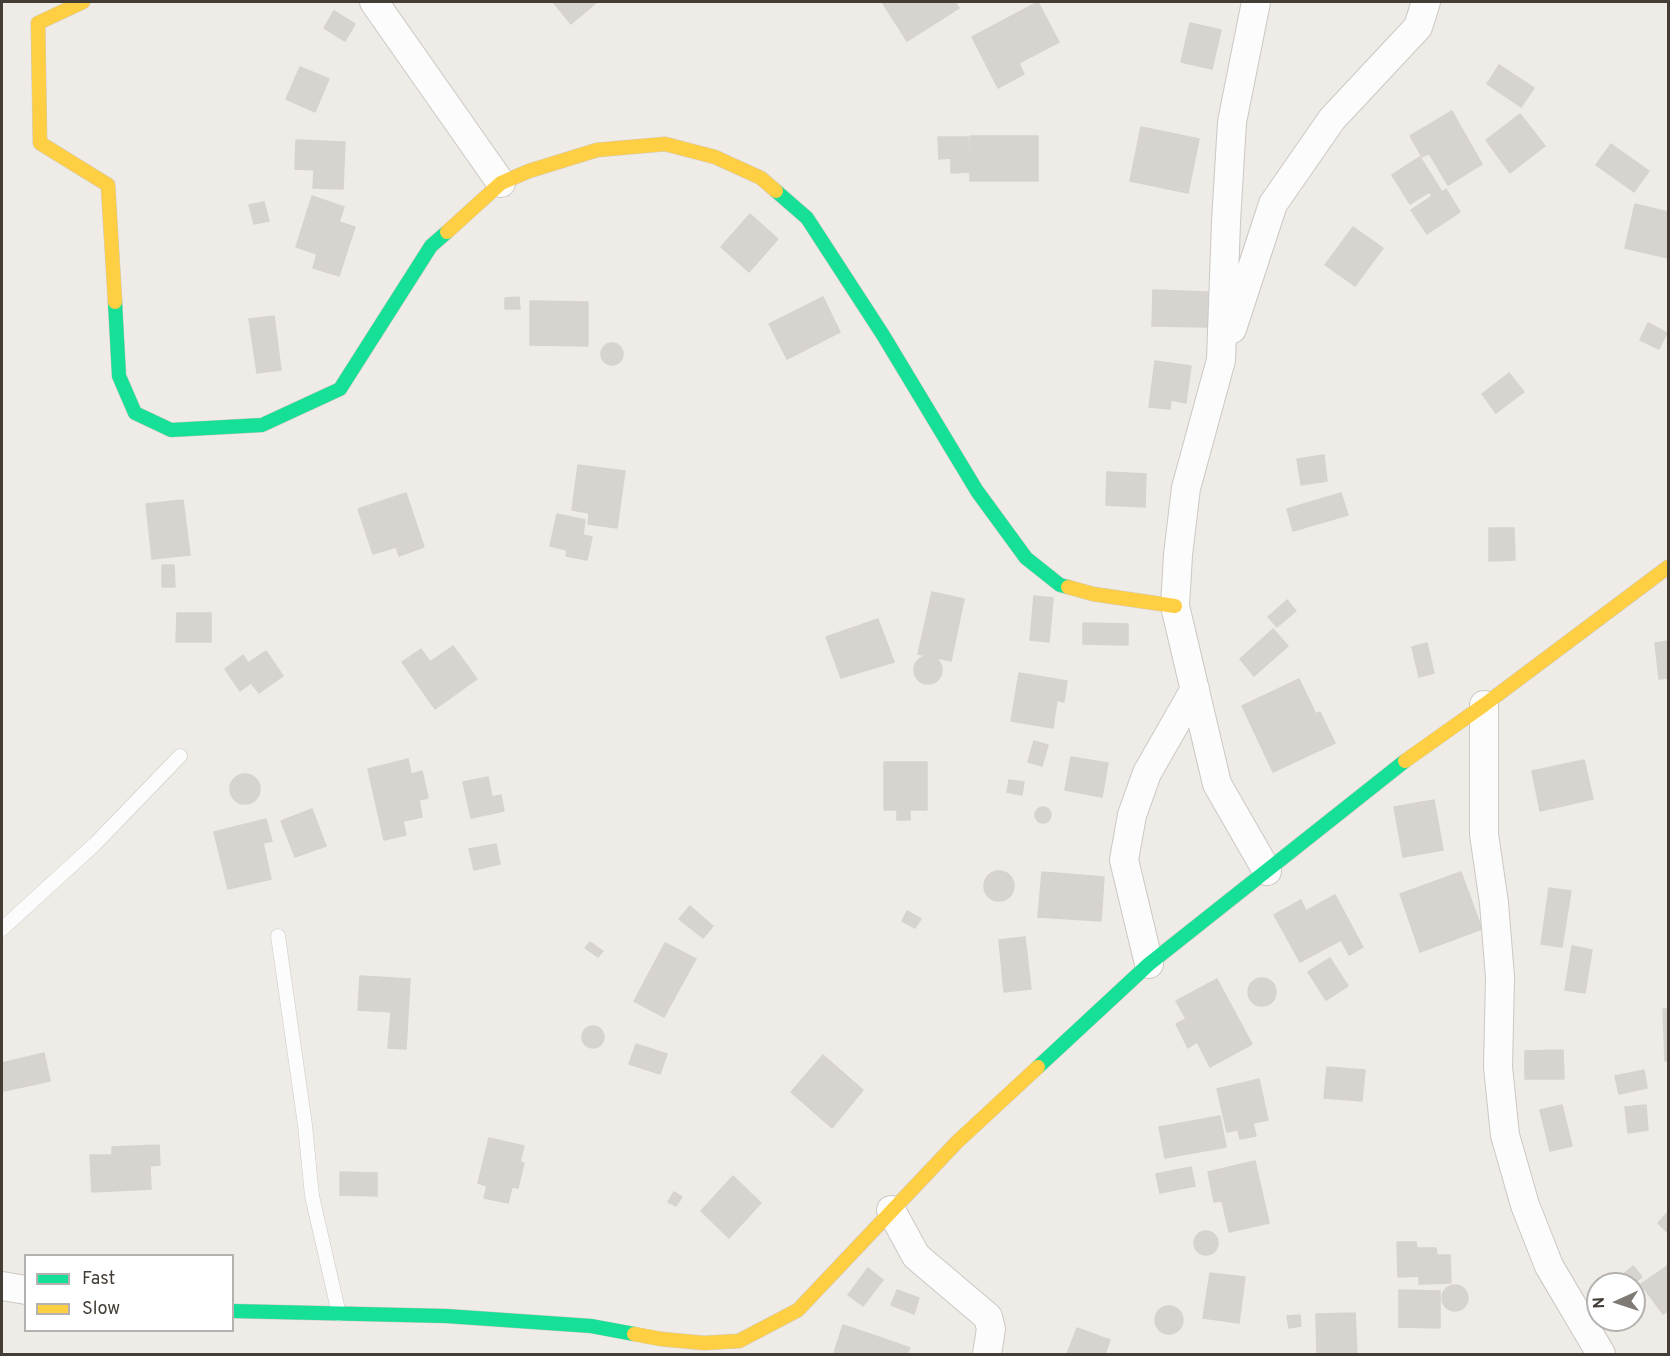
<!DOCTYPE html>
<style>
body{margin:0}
#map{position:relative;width:1670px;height:1356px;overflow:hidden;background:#efece8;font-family:Overpass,sans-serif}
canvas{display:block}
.frame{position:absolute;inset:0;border:3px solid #443d35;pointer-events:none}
.legend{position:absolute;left:24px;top:1254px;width:210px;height:78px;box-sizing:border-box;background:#fff;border:2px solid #b4b1ae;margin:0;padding:8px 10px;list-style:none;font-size:18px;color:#443d35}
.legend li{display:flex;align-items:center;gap:12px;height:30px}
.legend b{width:30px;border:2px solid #b4b1ae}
.north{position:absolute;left:1586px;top:1272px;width:60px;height:60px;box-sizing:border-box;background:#fff;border:2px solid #b4b1ae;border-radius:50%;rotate:267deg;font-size:16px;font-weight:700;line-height:24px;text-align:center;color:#443d35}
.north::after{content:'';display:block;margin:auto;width:21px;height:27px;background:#807a74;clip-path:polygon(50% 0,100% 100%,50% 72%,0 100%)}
</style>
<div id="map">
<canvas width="1670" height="1356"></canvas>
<div class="frame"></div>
<ul class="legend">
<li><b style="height:8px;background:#16e098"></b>Fast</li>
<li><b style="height:8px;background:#ffcf43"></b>Slow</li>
</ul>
<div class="north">N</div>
</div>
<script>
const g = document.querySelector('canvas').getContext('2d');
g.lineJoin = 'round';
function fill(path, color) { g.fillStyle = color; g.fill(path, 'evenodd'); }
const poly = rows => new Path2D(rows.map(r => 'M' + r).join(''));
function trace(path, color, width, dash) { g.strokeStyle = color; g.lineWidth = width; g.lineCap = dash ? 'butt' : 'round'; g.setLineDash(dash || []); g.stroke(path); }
const building = poly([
 [553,2,597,2,571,24,553,2],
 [882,2,955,2,959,8,907,41,882,2],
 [1038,2,1059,42,1019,63,1024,74,998,88,972,37,1038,2],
 [334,11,355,24,345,41,324,28,334,11],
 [1190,23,1221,30,1212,69,1181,62,1190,23],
 [1499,65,1534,88,1521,107,1487,84,1499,65],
 [300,67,329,79,315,112,286,99,300,67],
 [1452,111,1482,164,1448,185,1429,153,1422,157,1410,136,1452,111],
 [1520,114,1545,146,1510,173,1486,140,1520,114],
 [1141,127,1199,139,1188,193,1130,181,1141,127],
 [970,136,1038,136,1038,181,970,181,970,136],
 [938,137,968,137,969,172,951,173,951,158,939,159,938,137],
 [296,140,345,142,343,189,313,188,314,170,295,169,296,140],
 [1611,144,1649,171,1634,192,1596,165,1611,144],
 [1420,157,1442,192,1446,189,1460,212,1427,234,1411,210,1432,196,1429,192,1410,204,1392,175,1420,157],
 [312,196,344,207,339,222,355,227,339,276,313,268,317,254,296,247,312,196],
 [264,202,269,221,254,224,249,205,264,202],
 [1635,204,1668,212,1668,258,1625,248,1635,204],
 [750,214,778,239,749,272,721,247,750,214],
 [1353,227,1383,248,1355,286,1325,265,1353,227],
 [1153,290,1208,292,1207,327,1152,326,1153,290],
 [519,297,520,309,505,309,505,298,519,297],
 [823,297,840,332,787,359,769,324,823,297],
 [530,301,588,302,588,346,530,345,530,301],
 [274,316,281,370,257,373,249,319,274,316],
 [1648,323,1667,333,1659,349,1640,340,1648,323],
 '601 354a11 11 0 1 1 22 0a11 11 0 1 1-22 0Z',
 [1155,361,1191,366,1186,403,1171,400,1170,409,1149,407,1155,361],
 [1509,373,1524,392,1496,413,1482,394,1509,373],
 [1324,455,1327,481,1301,485,1297,459,1324,455],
 [578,465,625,471,617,528,588,524,589,513,572,510,578,465],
 [1107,472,1146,474,1145,507,1106,505,1107,472],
 [406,493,424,547,399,556,396,547,373,554,358,509,406,493],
 [1341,493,1348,515,1293,531,1287,509,1341,493],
 [183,500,190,555,152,559,146,504,183,500],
 [557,514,585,520,583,535,592,537,587,560,566,556,567,550,550,546,557,514],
 [1489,528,1514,528,1515,560,1489,561,1489,528],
 [162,565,174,565,175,587,162,587,162,565],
 [932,592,964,599,951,661,918,654,932,592],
 [1034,596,1053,598,1049,642,1030,640,1034,596],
 [1287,600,1296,611,1277,627,1268,617,1287,600],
 [177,613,211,613,211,642,176,642,177,613],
 [878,619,894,662,841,678,826,637,878,619],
 [1083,623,1128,624,1128,645,1083,644,1083,623],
 [1273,629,1288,646,1254,676,1240,659,1273,629],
 [1668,641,1668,678,1659,679,1655,643,1668,641],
 [1427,643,1434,673,1419,677,1412,647,1427,643],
 [453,646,477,679,435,709,402,662,421,649,430,662,453,646],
 [266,651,283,676,259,693,251,683,240,691,225,669,243,655,248,663,266,651],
 '914 670a14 14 0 1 1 28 0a14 14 0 1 1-28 0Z',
 [1019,673,1067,681,1064,702,1057,700,1053,728,1011,721,1019,673],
 [1299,679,1316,714,1320,712,1335,743,1273,772,1242,706,1299,679],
 [1034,741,1048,745,1042,766,1028,762,1034,741],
 [1071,757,1108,763,1102,797,1065,790,1071,757],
 [408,759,411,774,422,771,428,798,419,800,422,817,403,821,406,835,384,840,368,769,408,759],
 [1584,760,1593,799,1540,811,1532,771,1584,760],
 [884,762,927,762,927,810,910,810,910,820,897,820,897,810,884,810,884,762],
 '230 789a15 15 0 1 1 30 0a15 15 0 1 1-30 0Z',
 [488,777,492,797,501,795,504,811,471,818,463,782,488,777],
 [1009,780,1024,782,1022,795,1007,792,1009,780],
 [1434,800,1443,850,1403,857,1394,807,1434,800],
 '1035 815a8 8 0 1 1 16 0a8 8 0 1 1-16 0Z',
 [312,809,326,846,295,857,281,821,312,809],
 [266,819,272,841,263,843,271,879,228,889,214,832,266,819],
 [496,844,500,864,474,870,469,849,496,844],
 '984 886a15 15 0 1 1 30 0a15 15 0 1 1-30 0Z',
 [1042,872,1104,877,1101,921,1038,917,1042,872],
 [1461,872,1482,929,1420,952,1400,894,1461,872],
 [1549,888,1571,891,1562,947,1541,944,1549,888],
 [1335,895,1363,947,1349,955,1341,940,1300,962,1274,915,1301,900,1306,911,1335,895],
 [690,906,713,926,703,938,679,919,690,906],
 [907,911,921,919,915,928,902,921,907,911],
 [1025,937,1031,989,1004,992,999,940,1025,937],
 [590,942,603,951,598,957,585,948,590,942],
 [665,943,696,959,664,1017,634,1001,665,943],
 [1572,946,1592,950,1585,993,1565,990,1572,946],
 [1330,958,1348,986,1326,1000,1308,972,1330,958],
 [360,976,410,979,406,1049,388,1048,391,1012,358,1010,360,976],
 '1248 992a14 14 0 1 1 28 0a14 14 0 1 1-28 0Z',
 [1217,979,1252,1044,1210,1067,1197,1042,1188,1048,1176,1024,1186,1019,1176,1001,1217,979],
 [1663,1009,1668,1009,1668,1061,1665,1061,1663,1009],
 '582 1037a11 11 0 1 1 22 0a11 11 0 1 1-22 0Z',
 [636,1044,667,1054,660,1074,629,1064,636,1044],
 [1563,1050,1564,1079,1525,1079,1525,1051,1563,1050],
 [44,1053,50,1081,4,1091,2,1063,44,1053],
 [823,1055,863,1090,832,1128,791,1092,823,1055],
 [1327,1067,1365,1070,1362,1101,1324,1098,1327,1067],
 [1644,1070,1647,1088,1619,1094,1615,1076,1644,1070],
 [1259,1079,1268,1120,1253,1123,1256,1136,1240,1139,1238,1130,1227,1132,1217,1089,1259,1079],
 [1562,1105,1572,1146,1550,1151,1540,1110,1562,1105],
 [1646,1105,1648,1130,1628,1133,1625,1107,1646,1105],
 [1220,1116,1226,1147,1165,1158,1159,1127,1220,1116],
 [489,1138,524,1146,520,1162,524,1163,518,1188,512,1187,508,1203,484,1198,487,1186,478,1183,489,1138],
 [159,1145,160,1165,150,1166,151,1189,92,1192,90,1155,112,1155,112,1147,159,1145],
 [1255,1161,1269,1223,1229,1232,1222,1201,1214,1202,1208,1172,1255,1161],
 [1191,1167,1195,1186,1160,1193,1156,1174,1191,1167],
 [340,1172,377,1173,377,1196,340,1195,340,1172],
 [733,1176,761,1203,729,1238,701,1211,733,1176],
 [674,1192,682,1197,676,1206,668,1202,674,1192],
 [1668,1212,1668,1233,1658,1223,1668,1212],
 '1194 1243a12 12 0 1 1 24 0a12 12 0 1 1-24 0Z',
 [1397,1242,1416,1242,1417,1248,1436,1248,1437,1255,1450,1255,1451,1283,1419,1284,1419,1276,1398,1277,1397,1242],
 [1633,1266,1642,1277,1633,1284,1627,1284,1621,1276,1633,1266],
 [1667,1266,1668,1311,1663,1314,1641,1284,1667,1266],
 [868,1268,883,1280,863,1306,848,1295,868,1268],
 [1210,1273,1245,1277,1239,1323,1203,1318,1210,1273],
 '1442 1298a13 13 0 1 1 26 0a13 13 0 1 1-26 0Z',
 [897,1290,919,1298,914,1314,891,1305,897,1290],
 [1399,1290,1440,1291,1440,1328,1399,1327,1399,1290],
 '1155 1320a14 14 0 1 1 28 0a14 14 0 1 1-28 0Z',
 [1355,1313,1357,1354,1317,1354,1316,1314,1355,1313],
 [1300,1315,1301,1326,1289,1328,1287,1316,1300,1315],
 [843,1325,870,1334,863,1354,834,1353,843,1325],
 [1077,1328,1110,1340,1105,1354,1067,1354,1077,1328],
 [870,1334,910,1348,907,1354,863,1354,870,1334]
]);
const lane = poly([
 [2,929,95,844,180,756],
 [278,936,305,1125,312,1196,339,1314]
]);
const street = poly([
 [374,2,501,183],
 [1256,2,1232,122,1226,222,1221,360,1186,488,1178,555,1175,606,1217,784,1267,871],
 [1232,329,1273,204,1332,119,1418,27,1426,2],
 [1484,705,1484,834,1494,903,1500,977,1498,1067,1505,1135,1525,1205,1549,1266,1601,1354],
 [1149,964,1124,860,1132,815,1147,773,1195,689],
 [891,1210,916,1256,988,1317,991,1329,987,1354],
 [2,1286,26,1290]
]);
const fast = poly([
 [776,191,807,218,883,335,977,491,1026,558,1060,585,1068,587],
 [115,302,119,376,135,413,171,430,262,425,340,389,431,246,447,232],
 [1038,1067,1149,964,1405,761],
 [232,1311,446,1316,591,1326,634,1334]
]);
const slow = poly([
 [83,2,38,23,40,143,108,185,115,302],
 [447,232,501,183,529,171,597,150,665,144,715,157,761,178,776,191],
 [1068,587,1093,594,1175,606],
 [1405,761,1484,705,1668,567],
 [634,1334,661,1339,704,1343,739,1341,798,1310,957,1142,1038,1067]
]);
fill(building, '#d7d3cf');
trace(building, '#d7d3ce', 1.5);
trace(lane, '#cbc8c4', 15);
trace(street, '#cbc8c4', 30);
trace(fast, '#cec8bf', 15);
trace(slow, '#cec8bf', 15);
trace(lane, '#fdfcfc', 14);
trace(street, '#fdfcfc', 28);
trace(fast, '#16e098', 14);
trace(slow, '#ffcf43', 14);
</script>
